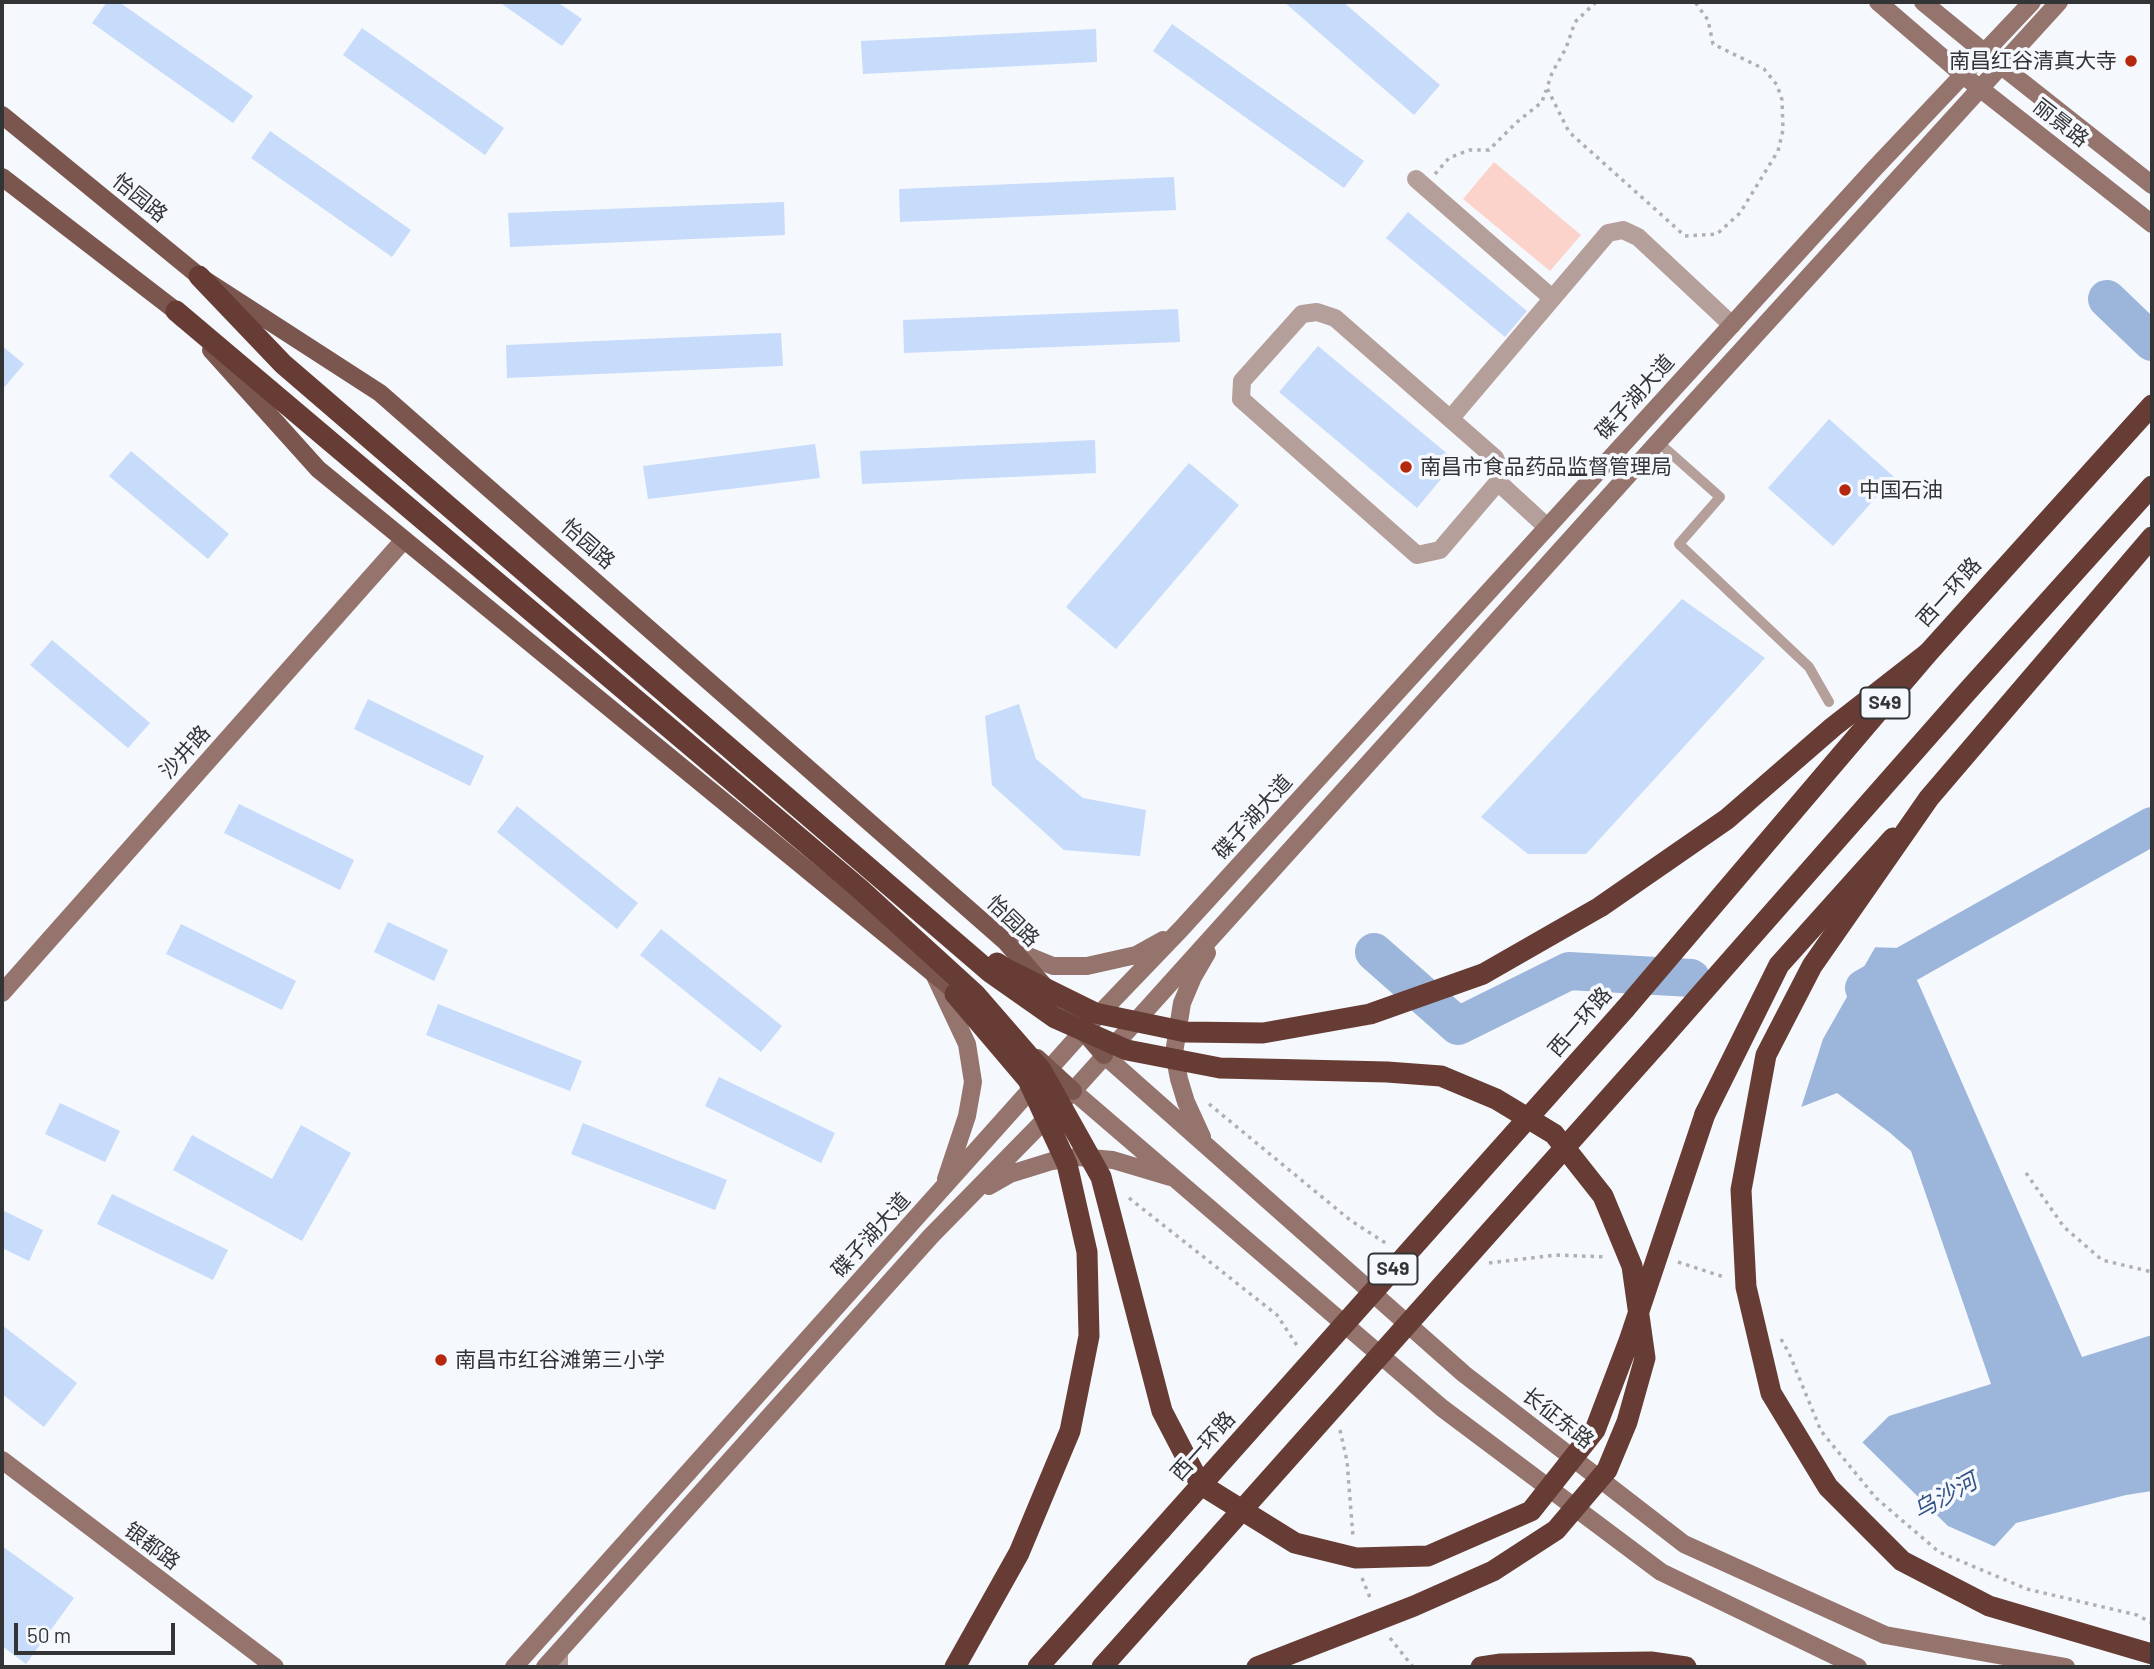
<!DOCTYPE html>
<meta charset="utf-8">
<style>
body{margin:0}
#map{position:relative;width:2154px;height:1669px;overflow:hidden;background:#f5f8fc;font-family:Barlow,sans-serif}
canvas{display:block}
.frame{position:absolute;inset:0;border:4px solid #333436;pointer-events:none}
.scale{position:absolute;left:14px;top:1623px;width:161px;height:32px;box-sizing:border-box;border:4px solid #333436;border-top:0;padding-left:9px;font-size:21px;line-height:24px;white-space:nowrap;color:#333436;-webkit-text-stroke:5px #f5f8fc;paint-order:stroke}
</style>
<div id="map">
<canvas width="2154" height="1669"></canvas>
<div class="frame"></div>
<div class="scale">50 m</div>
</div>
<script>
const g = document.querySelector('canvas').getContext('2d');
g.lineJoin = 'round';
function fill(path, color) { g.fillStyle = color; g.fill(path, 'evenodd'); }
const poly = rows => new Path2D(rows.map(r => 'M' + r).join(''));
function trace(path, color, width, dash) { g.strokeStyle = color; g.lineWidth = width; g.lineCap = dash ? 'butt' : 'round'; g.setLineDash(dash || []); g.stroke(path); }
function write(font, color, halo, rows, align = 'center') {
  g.font = font + ' Barlow,"Noto Sans SC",sans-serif'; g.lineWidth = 7; g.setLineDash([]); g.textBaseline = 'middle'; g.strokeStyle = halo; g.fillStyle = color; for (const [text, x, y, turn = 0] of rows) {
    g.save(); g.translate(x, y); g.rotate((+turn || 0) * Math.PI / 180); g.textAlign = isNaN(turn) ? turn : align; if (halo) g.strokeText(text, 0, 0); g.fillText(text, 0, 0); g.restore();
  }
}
const green = poly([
 [1494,162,1581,235,1550,271,1463,199]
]);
const water = poly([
 [1648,941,1902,948,1921,989,2082,1357,2152,1335,2152,1491,2126,1495,2016,1523,1981,1561,1783,1521,1889,1416,1991,1384,1911,1151,1889,1132,1837,1093,1727,1136]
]);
const pier = poly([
 [1648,938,1877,944,1823,1039,1800,1111,1728,1139,1724,1137,1645,942,1645,939],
 [1860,1440,1948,1526,1998,1548,1984,1563,1941,1667,1646,1667,1691,1606]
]);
const river = poly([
 [2107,299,2152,342],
 [1374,952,1458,1026,1569,971,1691,978],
 [1864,988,2152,826]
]);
const building = poly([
 [107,2,119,2,253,96,233,123,92,23],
 [499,2,557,2,582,19,562,46],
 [1284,2,1343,2,1440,85,1414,115],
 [1172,24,1364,161,1344,188,1153,51],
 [362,28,504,128,485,155,343,55],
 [1096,29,1097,62,863,74,861,41],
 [270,131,411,230,392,257,251,158],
 [1174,177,1176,210,900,222,899,189],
 [784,202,785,235,510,247,508,213],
 [1408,212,1527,311,1505,337,1386,238],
 [1178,309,1180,342,904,353,903,320],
 [781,333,783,366,507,378,506,345],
 [2,346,24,364,2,390],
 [1318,346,1456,461,1417,508,1279,392],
 [1829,419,1894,477,1833,546,1768,488],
 [1095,440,1096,473,862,484,860,451],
 [815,444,820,478,648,499,643,466],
 [131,451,229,534,208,559,109,476],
 [1189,463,1239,505,1116,649,1066,607],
 [1682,599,1765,658,1586,854,1528,854,1481,817],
 [52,640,150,723,128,748,30,665],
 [368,699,484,756,470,786,354,729],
 [1019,704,1036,759,1083,798,1146,810,1140,856,1064,850,992,785,985,716],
 [239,804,354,860,340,890,224,833],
 [517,806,638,903,617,929,497,832],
 [388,922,448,950,434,981,374,952],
 [181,924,296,981,282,1010,166,954],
 [661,929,782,1026,761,1052,640,955],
 [438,1004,582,1061,570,1091,426,1035],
 [719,1077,835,1133,821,1163,705,1106],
 [60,1103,120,1131,105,1162,45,1134],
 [583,1123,727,1180,715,1210,571,1154],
 [301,1125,351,1153,302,1241,173,1170,192,1135,272,1179],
 [112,1194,228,1250,213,1280,97,1224],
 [2,1210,43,1230,29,1261,2,1248],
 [2,1325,77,1383,44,1427,2,1394],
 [2,1546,74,1598,26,1664,2,1646]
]);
const path = poly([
 [1596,2,1575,22,1566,48,1552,73,1547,88,1569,132,1685,236,1717,234,1740,213,1778,151,1783,130,1782,100,1777,85,1764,69,1713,44,1708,20,1695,2],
 [1435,174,1449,158,1469,150,1489,150,1517,122,1542,102,1546,90],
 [1209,1104,1350,1220,1387,1244],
 [2026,1173,2064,1227,2102,1260,2152,1272],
 [1129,1198,1277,1315,1298,1347],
 [1678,1262,1724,1277],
 [1489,1263,1556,1255,1607,1257],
 [1781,1339,1789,1353,1821,1431,1876,1498,1939,1552,2027,1589,2137,1615,2152,1623],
 [1340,1430,1347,1461,1353,1537],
 [1362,1578,1371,1600],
 [1390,1638,1413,1667]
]);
const lane = poly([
 [1658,442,1720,497,1679,544,1809,667,1829,702],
 [563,1647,563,1667]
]);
const street = poly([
 [1416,179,1552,298],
 [1451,418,1608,233,1623,230,1638,237,1732,325],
 [1498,482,1500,470,1495,458,1335,318,1317,312,1302,314,1242,381,1241,399,1417,555,1440,550,1498,482,1547,527]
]);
const secondary = poly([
 [1878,2,1963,75,2152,224],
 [1923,2,1984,52,2152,185],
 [1012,946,1026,955,1053,966,1087,966,1136,955,1163,940],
 [934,974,967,1044,973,1082,967,1116,946,1179],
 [2,993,403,541],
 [1104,1055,1464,1374,1684,1544,1885,1635,2066,1667],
 [1073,1091,1442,1408,1661,1572,1858,1667],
 [1202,1137,1186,1102,1179,1079,1174,1053,1182,1003,1193,977,1207,953],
 [989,1186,1010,1174,1052,1161,1078,1157,1113,1160,1170,1177],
 [2,1460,275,1667],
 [514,1667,1084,1030,1181,929,1874,169,2032,2],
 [545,1667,931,1236,1073,1091,1658,442,2059,2]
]);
const primary = poly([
 [2,115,199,276,380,393,1006,942,1104,1055],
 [2,177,176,311,183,319],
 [211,350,318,469,966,1000],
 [1037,1058,1073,1091]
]);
const highway = poly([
 [1625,1009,1928,653,2152,405],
 [1658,1043,1965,694,2152,486],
 [1705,1114,1779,965,1893,838],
 [1038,1667,1161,1530],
 [1102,1667,1194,1564],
 [1481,1667,1501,1664,1651,1662,1686,1667]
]);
const highwayBridge = poly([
 [199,276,283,364,991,973,1055,1018,1127,1050,1220,1068,1387,1072,1441,1076,1496,1099,1554,1134,1603,1196,1632,1266,1645,1358,1627,1422,1607,1470,1556,1530,1493,1571,1414,1606,1257,1667],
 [176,311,860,889,975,994,1041,1070,1101,1177,1162,1411,1200,1484,1295,1543,1356,1558,1428,1556,1531,1511,1595,1430,1629,1341,1705,1114],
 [2152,537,1929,798,1812,966,1766,1055,1741,1190,1746,1287,1771,1393,1828,1487,1902,1561,1989,1606,2152,1654],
 [997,963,1006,969,1095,1013,1186,1032,1263,1033,1370,1014,1483,974,1600,907,1727,819,1833,727,1928,653],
 [955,994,1028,1080,1067,1164,1087,1252,1089,1336,1070,1431,1019,1553,955,1667],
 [1161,1530,1625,1009],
 [1194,1564,1658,1043]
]);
const markers = [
 [2131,61,7,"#b5280e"],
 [1406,467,7,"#b5280e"],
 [1845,490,7,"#b5280e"],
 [441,1360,7,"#b5280e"]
];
const shields = [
 [1885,703,49],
 [1393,1269,49]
];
const shieldNames = [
 ["S49",1885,703],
 ["S49",1393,1269]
];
const poiNames = [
 ["南昌红谷清真大寺",2117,61,"right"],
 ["南昌市食品药品监督管理局",1420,467],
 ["中国石油",1859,490],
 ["南昌市红谷滩第三小学",455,1360]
];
const streetNames = [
 ["丽景路",2061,123,38],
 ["怡园路",140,198,39],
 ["碟子湖大道",1635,397,-48],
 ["怡园路",588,544,41],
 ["西一环路",1949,592,-48],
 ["沙井路",185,752,-48],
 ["碟子湖大道",1253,817,-48],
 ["怡园路",1013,921,44],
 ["西一环路",1580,1022,-49],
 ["碟子湖大道",871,1235,-48],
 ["长征东路",1558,1418,38],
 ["西一环路",1203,1446,-48],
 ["银都路",152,1546,37]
];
const waterNames = [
 ["乌沙河",1945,1496,-29]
];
fill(green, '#fcd3ca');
fill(water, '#9cb5da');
fill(pier, '#f5f8fc');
trace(river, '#9cb5da', 38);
fill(building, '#c7dbfb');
trace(path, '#aeb0b4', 3.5, [3.5, 5]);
trace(lane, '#b59f9a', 10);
trace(street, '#b59f9a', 18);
trace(secondary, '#94746d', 18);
trace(primary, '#7b564e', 18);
trace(highway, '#663c34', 21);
trace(highwayBridge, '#663c34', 21);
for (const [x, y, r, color] of markers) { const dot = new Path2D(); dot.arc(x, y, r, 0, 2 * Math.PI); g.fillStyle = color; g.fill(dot); trace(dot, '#f5f8fc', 2.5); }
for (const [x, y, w] of shields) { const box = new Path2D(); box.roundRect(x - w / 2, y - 15.5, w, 31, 5); g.fillStyle = '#f5f8fc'; g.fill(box); trace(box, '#333436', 2); }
write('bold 19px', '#333436', null, shieldNames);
write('21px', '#333436', '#f5f8fc', poiNames, 'left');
write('21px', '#333436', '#f5f8fc', streetNames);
write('italic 23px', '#345385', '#f5f8fc', waterNames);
</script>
